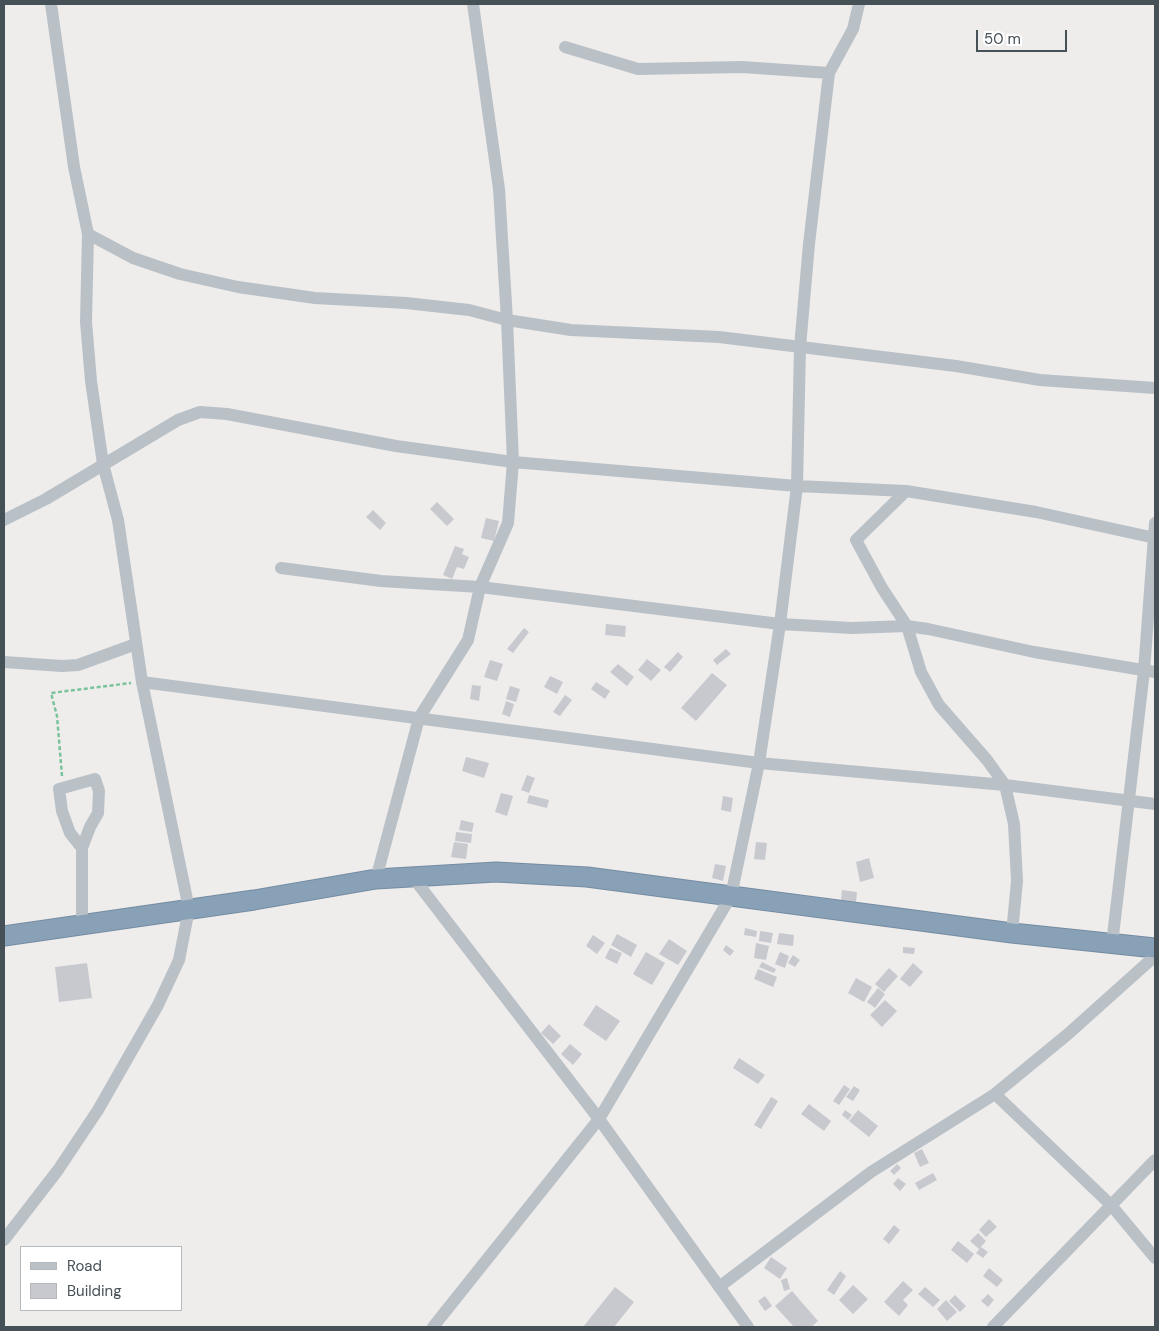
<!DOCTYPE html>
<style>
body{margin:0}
#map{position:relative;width:1159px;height:1331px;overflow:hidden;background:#efecec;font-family:"DM Sans",sans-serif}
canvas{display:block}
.frame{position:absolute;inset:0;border:5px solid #465057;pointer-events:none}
.legend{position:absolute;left:20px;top:1246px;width:162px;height:65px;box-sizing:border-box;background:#fff;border:1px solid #b5b9bc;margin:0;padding:6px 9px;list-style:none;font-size:15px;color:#465057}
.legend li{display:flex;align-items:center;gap:10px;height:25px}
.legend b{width:25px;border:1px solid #b5b9bc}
.scale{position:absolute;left:976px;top:30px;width:91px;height:22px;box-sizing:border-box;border:2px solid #465057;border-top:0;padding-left:6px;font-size:15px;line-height:18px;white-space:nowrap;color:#465057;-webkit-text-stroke:4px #fff;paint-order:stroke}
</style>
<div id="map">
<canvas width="1159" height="1331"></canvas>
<div class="frame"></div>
<ul class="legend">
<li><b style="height:6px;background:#b9c1c7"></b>Road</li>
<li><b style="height:14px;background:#c7c9cf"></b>Building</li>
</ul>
<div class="scale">50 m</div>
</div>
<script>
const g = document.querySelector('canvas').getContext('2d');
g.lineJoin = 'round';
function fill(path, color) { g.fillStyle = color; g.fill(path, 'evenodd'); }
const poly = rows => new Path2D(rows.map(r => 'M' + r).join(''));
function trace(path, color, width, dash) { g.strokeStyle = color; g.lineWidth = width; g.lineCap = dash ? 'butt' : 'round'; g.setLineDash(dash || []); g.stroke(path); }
const building = poly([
 [437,502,454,519,447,526,430,509],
 [373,510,386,523,380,530,366,517],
 [486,518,499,521,494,541,481,538],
 [455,546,464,549,462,554,469,557,464,569,457,567,452,579,443,575],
 [606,624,626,626,625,637,605,635],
 [524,628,529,632,513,653,507,649],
 [726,649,731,654,717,665,713,660],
 [678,652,683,657,670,672,664,667],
 [647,659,661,670,651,681,638,670],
 [490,660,503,664,497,681,484,677],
 [618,664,634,677,627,686,610,672],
 [712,673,727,685,696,721,681,708],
 [550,676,563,682,557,694,544,687],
 [596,682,610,691,605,699,591,689],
 [472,685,481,686,479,701,470,699],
 [510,686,520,689,516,702,506,699],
 [565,695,572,700,560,716,553,712],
 [506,701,514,704,510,717,502,714],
 [466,757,489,763,484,778,462,771],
 [527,775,535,778,529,793,521,790],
 [501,793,513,796,507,816,495,812],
 [529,795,549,800,547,808,527,803],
 [723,796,733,798,731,812,721,810],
 [461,820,474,823,472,832,459,830],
 [456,832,472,834,471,843,455,841],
 [454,842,468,844,466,859,451,857],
 [756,842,767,843,765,860,754,859],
 [869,858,874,878,860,882,856,862],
 [715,864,726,866,723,881,712,878],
 [842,890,857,892,856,902,841,900],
 [745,928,757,931,756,937,744,935],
 [760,931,773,933,771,943,759,941],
 [779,933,794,935,793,946,777,944],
 [617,934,637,945,631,957,611,945],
 [593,935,605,943,597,954,586,946],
 [669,939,687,951,678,965,659,954],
 [756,943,769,946,766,960,754,958],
 [726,945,734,951,730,956,723,950],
 [903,947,915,948,914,954,903,953],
 [610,948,622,953,617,964,605,958],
 [646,952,665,963,652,985,633,974],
 [780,952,789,956,785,968,775,964],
 [793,955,800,960,795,967,788,963],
 [762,962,776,969,774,973,759,967],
 [87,963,92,998,59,1002,55,967],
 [913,963,923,972,910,987,900,979],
 [889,968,898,976,884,992,875,984],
 [758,969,777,977,773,987,754,979],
 [856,978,872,987,864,1002,848,993],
 [878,988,885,994,875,1008,867,1002],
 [885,1000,897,1011,882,1027,870,1015],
 [596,1005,620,1021,606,1041,583,1025],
 [549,1024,561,1036,553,1044,541,1033],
 [570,1044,582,1054,573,1065,561,1054],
 [739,1058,765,1075,758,1084,733,1068],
 [844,1085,850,1089,839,1105,833,1101],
 [854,1086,860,1090,853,1101,846,1097],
 [771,1097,778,1101,761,1129,754,1125],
 [809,1104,831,1121,824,1131,801,1114],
 [845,1110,852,1115,848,1120,842,1115],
 [858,1110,878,1126,869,1137,849,1121],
 [922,1149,929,1163,920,1167,914,1153],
 [897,1164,901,1168,894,1175,890,1171],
 [933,1173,937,1180,919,1190,915,1183],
 [898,1178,906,1184,900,1191,893,1184],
 [989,1219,997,1227,986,1237,979,1230],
 [894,1225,900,1230,889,1244,883,1239],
 [978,1233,986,1241,979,1249,970,1241],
 [958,1241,974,1254,967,1263,951,1250],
 [981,1247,988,1252,983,1258,976,1253],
 [771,1257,787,1268,780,1279,764,1268],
 [989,1268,1003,1280,997,1287,983,1276],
 [840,1271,846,1276,834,1295,827,1290],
 [787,1278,790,1289,784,1291,781,1280],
 [903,1281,913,1290,903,1300,908,1305,899,1316,884,1302],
 [853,1285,868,1299,853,1314,839,1300],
 [615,1287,634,1302,614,1327,583,1327],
 [925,1287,940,1300,933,1307,918,1294],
 [792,1291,818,1321,811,1327,794,1327,775,1306],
 [988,1294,994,1300,988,1307,981,1301],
 [955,1295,966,1306,960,1312,949,1301],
 [765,1296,772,1306,765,1311,758,1301],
 [946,1300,957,1312,947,1321,937,1309]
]);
const path = poly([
 [62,776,57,716,51,693,131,683]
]);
const minor = poly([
 [565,47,638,69,742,67,829,73],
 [88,234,133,258,180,274,238,287,315,298,406,303,469,310,507,320,571,330,719,337,956,366,1040,380,1155,388],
 [906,491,856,540,882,588,907,626,921,672,939,705,987,760,1005,785,1014,824,1017,881,1012,933],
 [4,520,46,499,178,420,200,412,227,414,396,446,513,462,797,486,906,491,1036,512,1155,538],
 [281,568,381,581,480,587,780,624,852,628,907,626,928,629,1034,652,1155,672],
 [4,662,62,666,78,665,136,644],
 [142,682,759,763,1005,785,1155,804],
 [82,848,70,833,62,811,59,789,95,779,99,791,98,813,90,827,82,848,82,924],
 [412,876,599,1119,748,1327],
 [376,879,419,718,468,640,480,587,508,523,513,462,507,320,499,189,473,4],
 [1112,944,1144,671,1155,523],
 [995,1094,1111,1205,1155,1258],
 [4,1240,58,1170,98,1110,158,1005,179,960,189,909,142,682,118,520,103,464,91,381,86,322,88,234,74,167,51,4],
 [719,1287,871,1172,995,1094,1068,1034,1155,956],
 [433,1327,599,1119,731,896,759,763,780,624,797,486,800,347,809,244,829,73,853,29,859,4],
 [993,1327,1155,1160]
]);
const highway = poly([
 [4,936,254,900,376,879,496,872,587,877,1012,933,1155,948]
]);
fill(building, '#c7c9cf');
trace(highway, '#748ca2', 21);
trace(path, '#79c39b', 2.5, [4, 2.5]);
trace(minor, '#b9c1c7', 12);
trace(highway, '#88a1b7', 19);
</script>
